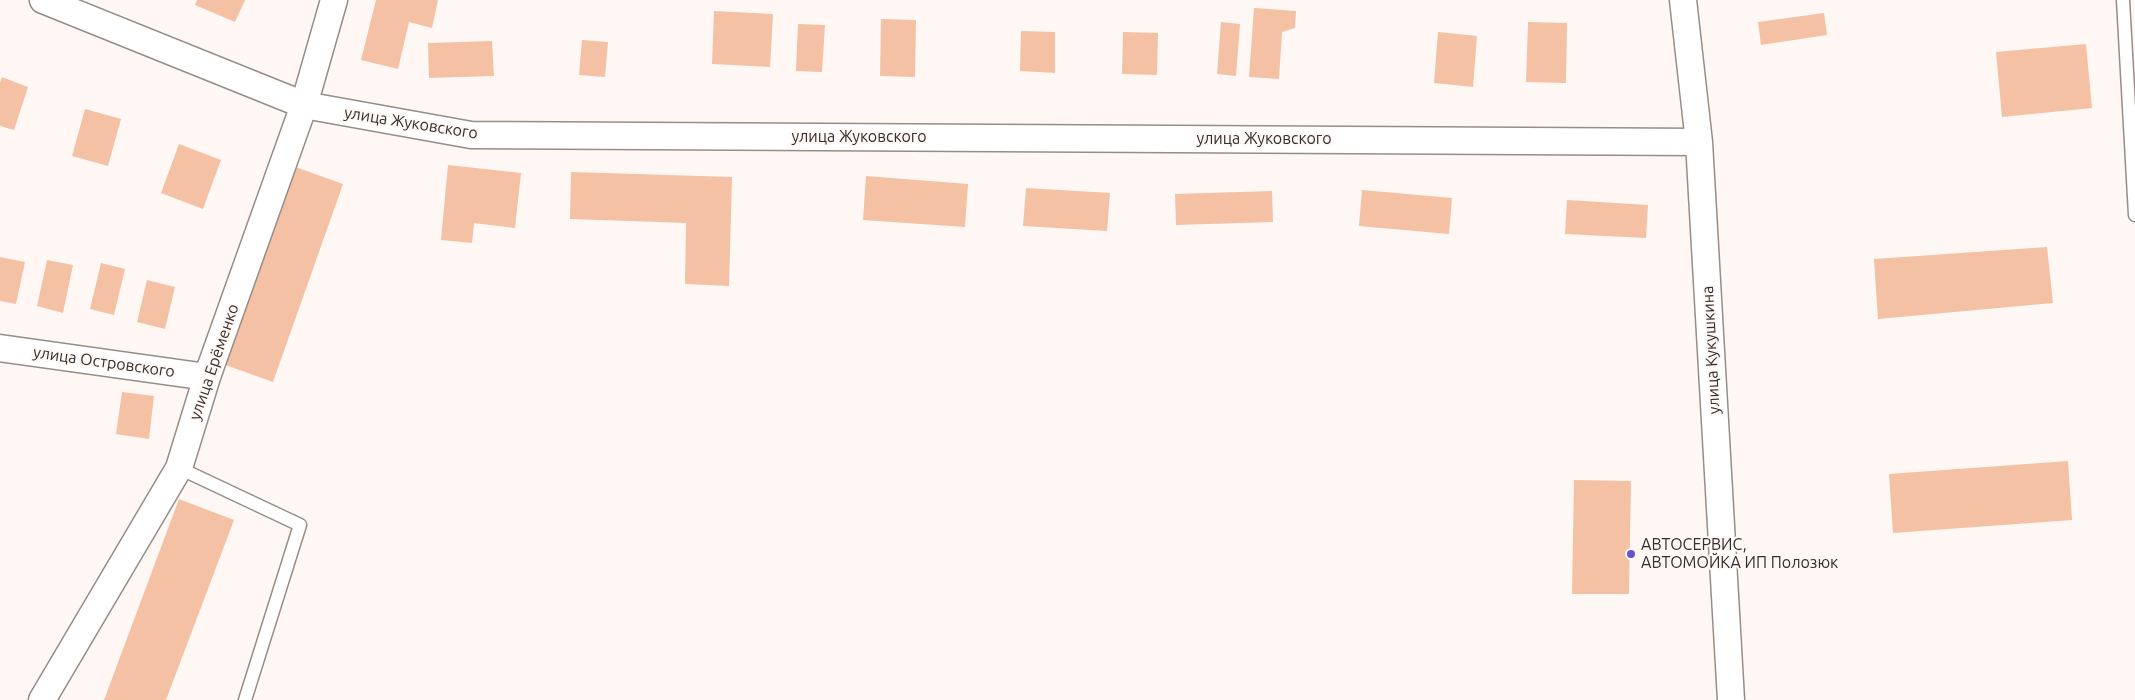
<!DOCTYPE html>
<meta charset="utf-8">
<style>
body{margin:0}
canvas{display:block;background:#fef7f4}
</style>
<canvas width="2135" height="700"></canvas>
<script>
const g = document.querySelector('canvas').getContext('2d');
g.lineJoin = 'round';
function fill(path, color) { g.fillStyle = color; g.fill(path, 'evenodd'); }
const poly = rows => new Path2D(rows.map(r => 'M' + r).join(''));
function trace(path, color, width, dash) { g.strokeStyle = color; g.lineWidth = width; g.lineCap = dash ? 'butt' : 'round'; g.setLineDash(dash || []); g.stroke(path); }
function write(font, color, halo, rows, align = 'center') {
  g.font = font + ' Ubuntu,sans-serif'; g.lineWidth = 4; g.setLineDash([]); g.textBaseline = 'middle'; g.strokeStyle = halo; g.fillStyle = color; for (const [text, x, y, turn = 0] of rows) {
    g.save(); g.translate(x, y); g.rotate((+turn || 0) * Math.PI / 180); g.textAlign = isNaN(turn) ? turn : align; if (halo) g.strokeText(text, 0, 0); g.fillText(text, 0, 0); g.restore();
  }
}
const building = poly([
 [197,0,245,0,235,22,195,5],
 [376,0,438,0,432,28,409,22,398,69,361,60],
 [1254,8,1296,11,1295,28,1282,32,1279,79,1249,77],
 [714,11,773,14,770,67,712,64],
 [1824,13,1827,35,1761,45,1758,22],
 [881,19,916,20,915,77,880,76],
 [1221,22,1240,24,1236,76,1217,74],
 [1528,22,1567,23,1566,83,1526,82],
 [798,24,825,25,822,72,796,71],
 [1021,31,1055,32,1055,73,1020,71],
 [1123,32,1158,33,1157,75,1122,74],
 [1438,32,1477,36,1473,87,1434,83],
 [582,40,608,42,605,77,579,75],
 [492,41,494,76,429,78,428,43],
 [2086,44,2092,108,2002,117,1996,52],
 [2,77,28,87,14,130,0,126,0,83],
 [85,109,121,119,108,166,72,156],
 [179,144,221,160,203,209,161,193],
 [290,165,343,184,273,382,220,363],
 [448,165,521,173,515,228,474,223,472,243,441,240],
 [571,172,732,177,729,286,685,284,686,223,570,219],
 [866,176,968,184,965,227,863,220],
 [1026,188,1110,193,1107,231,1023,226],
 [1362,190,1452,198,1449,234,1359,226],
 [1272,191,1273,222,1176,225,1175,194],
 [1567,200,1648,205,1646,238,1565,234],
 [2047,247,2053,303,1878,319,1874,259],
 [0,257,25,262,16,304,0,301],
 [47,260,73,265,63,313,37,306],
 [101,263,125,269,114,315,90,309],
 [147,280,175,287,165,329,137,322],
 [122,392,154,396,149,439,116,434],
 [2068,461,2072,520,1893,533,1889,474],
 [1574,480,1631,481,1629,594,1572,594],
 [179,499,234,520,166,700,104,700]
]);
const service = poly([
 [2123,0,2135,215],
 [179,468,300,525,245,700]
]);
const minor = poly([
 [43,0,304,105,471,135,1699,142],
 [1683,0,1699,142,1731,700],
 [0,348,207,377],
 [42,700,179,468,207,377,304,105,334,0]
]);
const markers = [
 [1631,554,5,"#6754cd"]
];
const streetNames = [
 ["улица Жуковского",411,123,9],
 ["улица Жуковского",859,137],
 ["улица Жуковского",1264,139],
 ["улица Кукушкина",1711,350,-93],
 ["улица Островского",104,362,8],
 ["улица Ерёменко",214,362,-71]
];
const poiNames = [
 ["АВТОСЕРВИС,",1641,545],
 ["АВТОМОЙКА ИП Полозюк",1641,563]
];
fill(building, '#f5c1a4');
trace(service, '#978d87', 15);
trace(minor, '#978d87', 29);
trace(service, '#fff', 12);
trace(minor, '#fff', 26);
for (const [x, y, r, color] of markers) { const dot = new Path2D(); dot.arc(x, y, r, 0, 2 * Math.PI); g.fillStyle = color; g.fill(dot); trace(dot, '#fef7f4', 2); }
write('16px', '#332f2c', '#fef7f4', streetNames);
write('16px', '#332f2c', '#fef7f4', poiNames, 'left');
</script>
